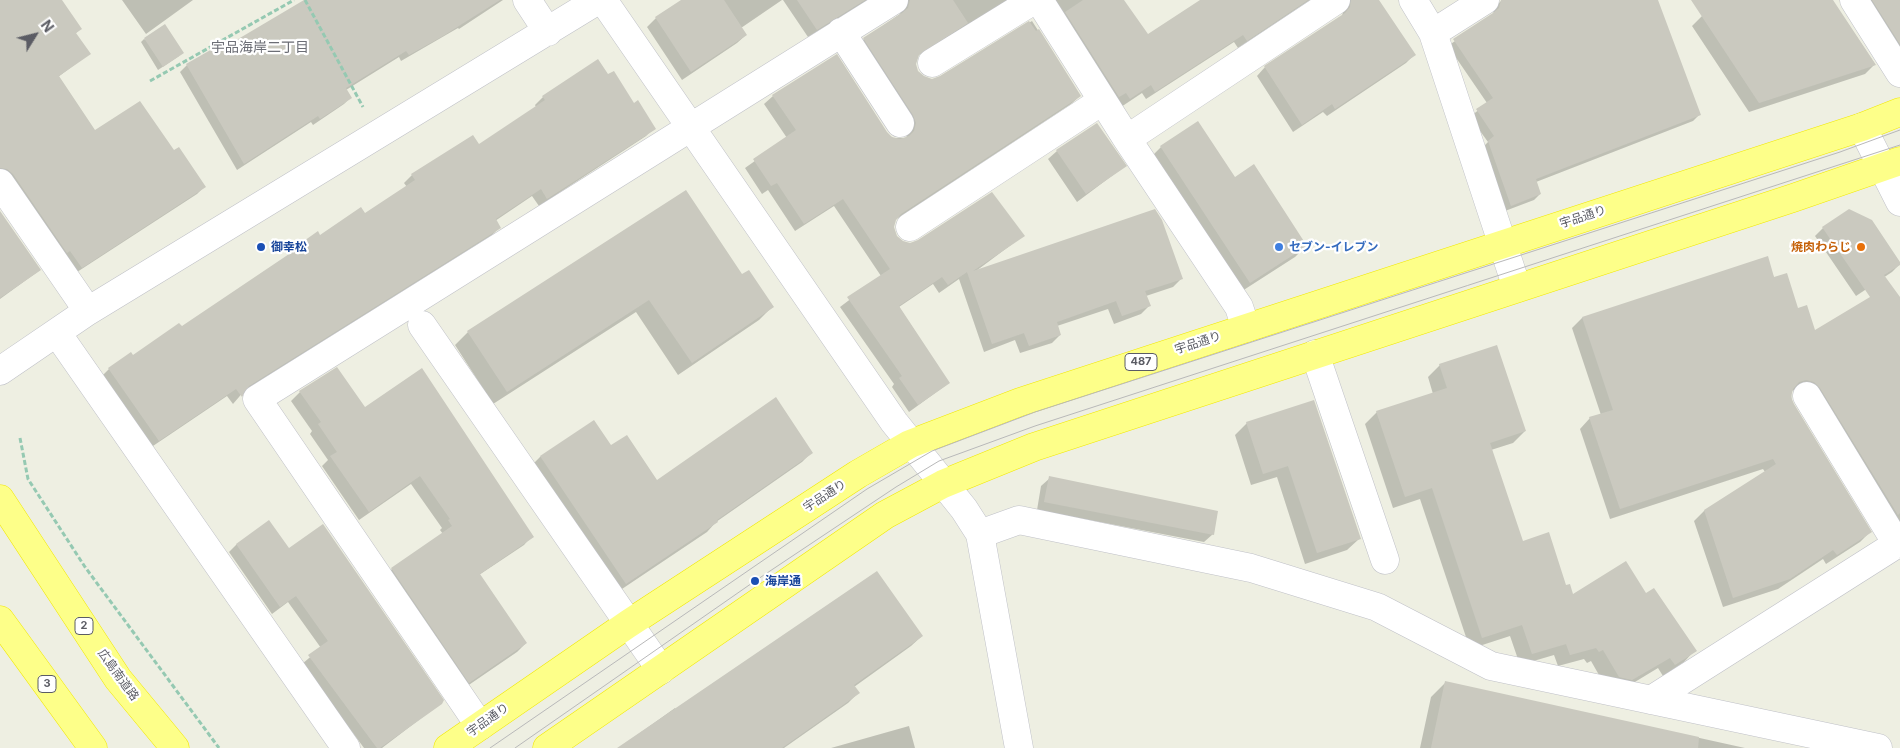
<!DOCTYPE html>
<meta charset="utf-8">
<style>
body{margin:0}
#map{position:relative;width:1900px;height:748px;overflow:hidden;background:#eeefe2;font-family:Inter,sans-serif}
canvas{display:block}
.north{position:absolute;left:10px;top:10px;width:50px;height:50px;-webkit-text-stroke:4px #fff;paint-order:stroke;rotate:54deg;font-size:14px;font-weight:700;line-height:20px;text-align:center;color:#5b5c64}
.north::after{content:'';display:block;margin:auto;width:18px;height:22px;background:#5b5c64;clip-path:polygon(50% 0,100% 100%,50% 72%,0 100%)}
</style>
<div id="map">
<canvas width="1900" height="748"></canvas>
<div class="north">N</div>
</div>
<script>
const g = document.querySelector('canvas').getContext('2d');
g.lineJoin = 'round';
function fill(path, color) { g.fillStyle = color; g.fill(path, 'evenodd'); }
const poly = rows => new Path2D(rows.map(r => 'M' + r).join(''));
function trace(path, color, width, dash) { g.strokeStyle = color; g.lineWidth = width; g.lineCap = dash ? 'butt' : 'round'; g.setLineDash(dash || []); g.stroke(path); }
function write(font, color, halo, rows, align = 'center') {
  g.font = font + ' Inter,"Noto Sans JP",sans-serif'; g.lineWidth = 4.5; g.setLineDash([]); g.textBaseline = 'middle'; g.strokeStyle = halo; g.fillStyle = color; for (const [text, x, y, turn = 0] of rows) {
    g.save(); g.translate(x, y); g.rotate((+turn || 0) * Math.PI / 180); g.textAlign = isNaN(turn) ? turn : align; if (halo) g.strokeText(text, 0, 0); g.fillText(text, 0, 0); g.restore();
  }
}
const shadow = poly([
 [0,0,60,0,80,29,75,34,89,54,58,77,95,132,174,152,204,187,197,194,74,274,0,170],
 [122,0,193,0,146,34],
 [307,0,503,0,459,29,458,28,401,61,399,57,346,90,351,97,344,104,313,125,311,122,237,170,180,72,187,65,223,50],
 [683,0,782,0,741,28,746,35,737,43,682,80,647,27,656,18],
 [783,0,868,0,808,37],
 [899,0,1008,0,917,56,915,64,917,71,924,78,933,80,941,77,1032,21,1080,96,1071,104,895,220,893,227,896,236,902,242,910,244,1023,236,976,271,1182,278,1173,287,1146,296,1149,306,1141,314,1114,324,1108,309,1057,326,1060,335,1052,343,1020,353,1015,340,984,352,959,279,939,293,933,284,899,307,949,383,909,412,892,387,894,384,840,307,881,276,834,206,795,231,768,190,762,194,745,168,787,138,764,104,773,96,886,133,893,138,906,138,908,132,856,47,864,39,900,14,902,8],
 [1044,0,1123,0,1147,36,1203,0,1310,0,1238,48,1234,42,1146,99,1142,93,1121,107],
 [1341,0,1377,0,1414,55,1406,63,1327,116,1323,112,1293,132,1257,76,1265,67,1342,16,1344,8],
 [1502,0,1657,0,1699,115,1693,121,1536,182,1540,194,1534,200,1505,211,1482,148,1488,142,1470,117,1487,103,1448,46,1493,14,1495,7],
 [1728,0,1832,0,1875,64,1865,74,1749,112,1692,26,1702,16],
 [1868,0,1900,0,1900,62],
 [144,39,179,56,158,70,141,42],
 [608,76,654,128,646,136,539,206,532,196,495,221,500,227,492,235,245,390,233,404,227,396,150,448,101,377,109,369,181,328,286,257,317,233,320,237,365,215,407,187,404,183,412,175,478,146,536,107,535,105,543,97],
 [1097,125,1125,166,1077,202,1048,159,1057,151],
 [1161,147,1235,179,1306,246,1295,257,1239,293,1151,157],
 [0,221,40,270,0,299],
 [1823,228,1900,264,1892,272,1856,296,1815,236],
 [1767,258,1774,278,1815,332,1900,300,1900,524,1795,390,1791,391,1792,405,1870,532,1860,542,1826,564,1823,559,1778,589,1723,607,1694,521,1704,511,1765,472,1763,469,1610,519,1580,429,1590,418,1601,415,1572,328,1582,318],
 [741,276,772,307,759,320,678,375,636,312,493,404,455,345,468,332],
 [1440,365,1525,431,1513,443,1491,450,1522,543,1572,596,1646,595,1695,650,1684,662,1663,676,1658,668,1620,691,1607,689,1591,661,1587,663,1584,659,1558,666,1554,655,1520,665,1510,636,1470,649,1420,499,1393,508,1365,424,1377,412,1433,394,1428,377],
 [300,392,365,409,532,536,524,545,479,575,526,643,517,652,460,691,383,577,392,569,443,534,440,530,442,528,411,484,359,520,322,466,328,460,310,434,312,431,291,401],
 [594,421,611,447,657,482,812,452,802,462,716,522,707,532,616,593,530,467,540,457],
 [1247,423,1359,539,1347,550,1305,564,1277,477,1251,485,1235,435],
 [1050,478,1213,534,1204,542,1037,510,1041,486],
 [237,544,288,550,441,703,382,748,364,748,302,664,321,648,288,602,272,614,229,552],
 [922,636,911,646,854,687,858,693,848,703,784,748,619,748,675,708,677,711],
 [1446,682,1745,748,1420,748,1431,697],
 [909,726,915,748,831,748]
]);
const building = poly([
 [0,0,62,0,82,29,76,33,91,54,59,76,95,130,140,101,174,150,179,147,206,187,82,268,70,251,67,253,13,174,7,169,0,168],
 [304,0,500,0,443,36,409,55,406,51,346,88,352,98,320,119,318,116,244,164,186,64,221,44,223,48],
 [681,0,724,0,747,35,691,72,655,17],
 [797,0,865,0,817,30],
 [910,0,953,0,968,23,919,55,916,64,918,71,924,76,932,79,940,76,1029,21,1036,31,1039,29,1081,96,901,214,896,220,894,227,897,236,903,241,910,243,918,240,992,192,1025,236,973,271,1155,209,1162,220,1183,279,1145,291,1151,306,1122,316,1116,301,1057,322,1061,335,1029,346,1024,333,992,344,967,272,948,285,942,277,899,306,950,383,918,405,899,378,902,376,847,297,890,269,843,199,804,224,777,183,771,186,753,159,796,130,772,95,837,54,887,132,892,137,900,139,909,136,914,131,916,123,913,115,863,38,902,13,908,8],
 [1083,0,1124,0,1148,34,1200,0,1308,0,1247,41,1243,35,1155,92,1151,85,1130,99,1126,93,1119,97,1065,12],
 [1351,0,1379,0,1416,55,1335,109,1332,104,1302,125,1264,66,1345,13,1350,7],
 [1501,0,1658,0,1701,115,1536,179,1541,194,1511,206,1488,141,1494,136,1476,109,1493,98,1453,39,1493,13,1499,8],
 [1691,0,1833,0,1876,65,1759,103],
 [1872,0,1900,0,1900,44],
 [165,24,184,53,163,67,144,38],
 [598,59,608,74,614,71,634,103,638,100,656,129,547,199,541,189,496,219,501,228,249,386,242,397,236,389,159,441,108,368,131,352,133,355,179,323,182,326,295,250,294,248,318,231,320,235,361,207,365,213,415,180,411,174,473,135,479,144,545,100,542,96],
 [1198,121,1235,177,1254,164,1307,246,1250,283,1160,146],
 [1097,123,1127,166,1086,194,1056,150],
 [686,190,742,274,749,270,774,307,692,363,649,300,507,392,467,331],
 [1849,209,1872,220,1900,262,1900,265,1884,275,1900,297,1900,513,1898,515,1820,388,1814,382,1806,380,1799,382,1793,389,1791,397,1794,404,1872,532,1837,555,1833,550,1790,579,1733,598,1704,510,1776,464,1773,459,1620,509,1589,417,1613,410,1582,317,1768,256,1774,277,1787,273,1798,308,1807,305,1815,330,1870,297,1822,227],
 [0,211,41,270,0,298],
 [1497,345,1526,431,1490,443,1523,541,1549,532,1566,585,1570,584,1573,594,1626,561,1646,593,1654,588,1697,651,1675,665,1670,658,1632,680,1619,677,1603,650,1599,652,1596,648,1570,655,1566,644,1532,654,1522,625,1482,638,1432,488,1405,497,1376,411,1447,388,1439,364],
 [337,367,365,407,422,368,534,537,480,574,527,643,469,683,391,568,452,526,448,520,450,519,420,476,369,512,330,456,337,452,318,424,321,422,299,391],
 [776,397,813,453,717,520,718,522,626,584,540,456,594,420,611,445,627,435,657,480],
 [1314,400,1361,539,1317,553,1288,466,1263,474,1246,422],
 [1049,476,1218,511,1214,535,1044,502],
 [269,520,289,548,323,524,444,700,442,704,380,748,377,748,308,655,328,641,296,596,280,607,236,544],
 [877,571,923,636,854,685,860,693,782,748,617,748],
 [1445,681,1699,737,1698,748,1431,748]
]);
const path = poly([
 [305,0,363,107],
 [150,81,294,0],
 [20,438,28,479,85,567,219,748]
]);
const minor = poly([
 [527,0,548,32],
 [603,0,894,422,964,509,980,534,1019,748],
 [1039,0,1127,139,1239,307,1246,328],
 [1413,0,1433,33,1517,288],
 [1854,0,1900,73],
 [841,32,900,123],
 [1433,33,1485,0],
 [932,63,1034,0],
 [1862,127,1900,202],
 [1127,139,1336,0],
 [0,183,88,311],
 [910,227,1102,101],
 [422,325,661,670],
 [57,333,346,748],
 [1315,354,1385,560],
 [0,371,88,311,598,0],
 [1807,396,1897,544],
 [980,534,1019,520,1251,568,1377,607,1491,666,1878,748],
 [1651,700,1900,542],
 [480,726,257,399,894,0]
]);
const highway = poly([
 [0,499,118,679,175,748],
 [0,620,93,748],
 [448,748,628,624,858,474,910,444,1020,402,1862,127,1900,112],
 [547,748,885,515,943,484,1034,447,1793,198,1900,161]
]);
const tram = poly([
 [490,748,867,489,932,451,1035,412,1840,152,1900,130],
 [515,748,755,581,896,487,939,461,1035,426,1900,145]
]);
const markers = [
 [261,247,5,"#1a4fb4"],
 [1279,247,5,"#3f7fe0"],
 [1861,247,5,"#e8710a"],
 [755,581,5,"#1a4fb4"]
];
const shields = [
 [1141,362,32],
 [84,626,18],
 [47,684,18]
];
const shieldNames = [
 ["487",1141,362],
 ["2",84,626],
 ["3",47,684]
];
const streetNames = [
 ["宇品通り",1583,217,-18],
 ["宇品通り",1198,343,-18],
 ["宇品通り",825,496,-33],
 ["広島南道路",118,675,54],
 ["宇品通り",488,720,-35]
];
const transitNames = [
 ["御幸松",271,247],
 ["海岸通",765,581]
];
const shopNames = [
 ["セブン-イレブン",1289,247]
];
const foodNames = [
 ["焼肉わらじ",1851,247]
];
const neighbourhoodNames = [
 ["宇品海岸二丁目",260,48]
];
fill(shadow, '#0003');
fill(building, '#cac9bf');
trace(minor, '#bfc0c7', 29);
trace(highway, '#f1e800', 29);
trace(path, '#95c9b2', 3, [5, 2.5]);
trace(minor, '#fff', 28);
trace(highway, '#fdff89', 28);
trace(tram, '#b8b8b9', 1);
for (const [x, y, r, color] of markers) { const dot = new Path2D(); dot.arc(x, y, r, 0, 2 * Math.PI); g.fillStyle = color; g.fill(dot); trace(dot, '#fff', 2); }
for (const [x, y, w] of shields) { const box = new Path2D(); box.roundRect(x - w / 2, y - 8.5, w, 17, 4); g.fillStyle = '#fff'; g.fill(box); trace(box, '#5b5c64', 1); }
write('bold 11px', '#5b5c64', null, shieldNames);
write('12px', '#5b5c64', '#fff', streetNames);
write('bold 12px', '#164399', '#fff', transitNames, 'left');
write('bold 12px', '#366cbe', '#fff', shopNames, 'left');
write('bold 12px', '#c56008', '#fff', foodNames, 'right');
write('14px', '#6c6e76', '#fff', neighbourhoodNames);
</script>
